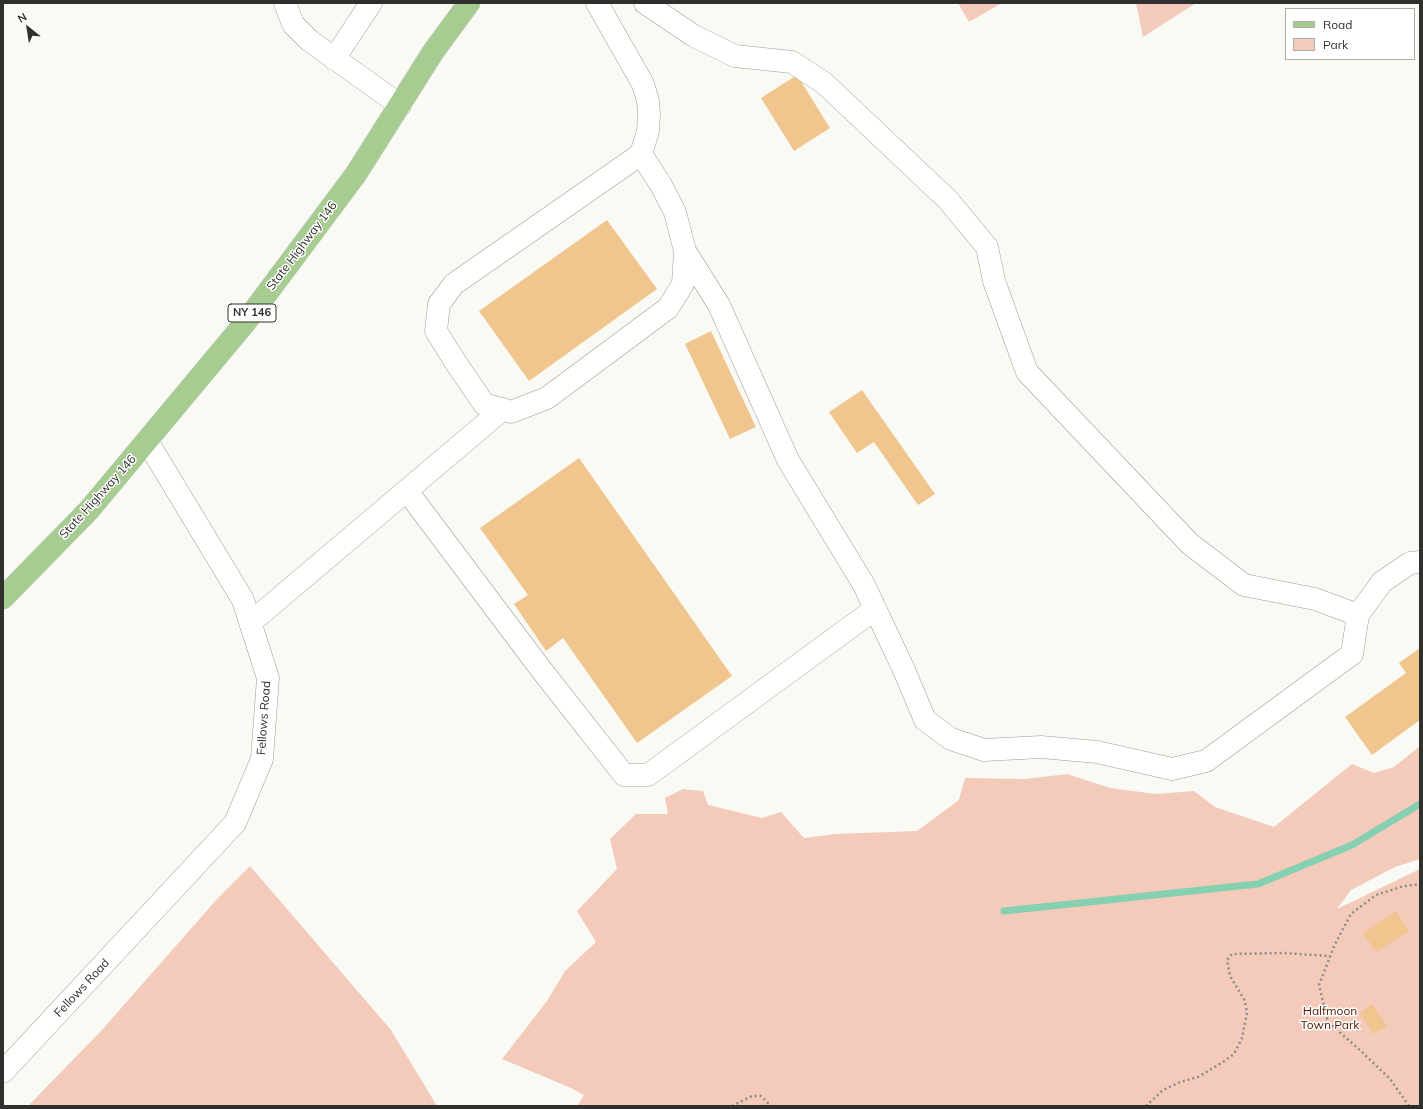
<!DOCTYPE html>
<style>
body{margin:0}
#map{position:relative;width:1423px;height:1109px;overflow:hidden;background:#fafaf5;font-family:Mulish,sans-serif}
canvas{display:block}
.frame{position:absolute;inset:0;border:4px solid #2f2f2d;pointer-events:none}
.legend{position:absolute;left:1285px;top:8px;width:130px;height:52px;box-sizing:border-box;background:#fff;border:1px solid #acacab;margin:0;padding:5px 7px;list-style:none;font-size:12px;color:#2f2f2d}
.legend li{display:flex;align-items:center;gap:8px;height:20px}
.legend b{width:20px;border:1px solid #acacab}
.north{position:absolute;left:8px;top:8px;width:40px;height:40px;-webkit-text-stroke:3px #fff;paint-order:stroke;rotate:330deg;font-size:11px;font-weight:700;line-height:16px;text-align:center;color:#2f2f2d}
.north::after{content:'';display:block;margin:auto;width:14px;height:18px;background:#2f2f2d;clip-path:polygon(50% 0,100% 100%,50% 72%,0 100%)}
</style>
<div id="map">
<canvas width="1423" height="1109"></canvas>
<div class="frame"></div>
<ul class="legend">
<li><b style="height:5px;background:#a7cc91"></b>Road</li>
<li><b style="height:11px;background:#f4caba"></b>Park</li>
</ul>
<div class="north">N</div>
</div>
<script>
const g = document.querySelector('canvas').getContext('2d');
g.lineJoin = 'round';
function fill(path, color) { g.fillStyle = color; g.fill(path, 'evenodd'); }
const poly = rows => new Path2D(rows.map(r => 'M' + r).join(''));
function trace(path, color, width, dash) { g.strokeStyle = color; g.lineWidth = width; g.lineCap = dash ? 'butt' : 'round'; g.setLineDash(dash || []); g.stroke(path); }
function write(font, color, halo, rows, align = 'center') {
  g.font = font + ' Mulish,sans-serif'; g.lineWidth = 3; g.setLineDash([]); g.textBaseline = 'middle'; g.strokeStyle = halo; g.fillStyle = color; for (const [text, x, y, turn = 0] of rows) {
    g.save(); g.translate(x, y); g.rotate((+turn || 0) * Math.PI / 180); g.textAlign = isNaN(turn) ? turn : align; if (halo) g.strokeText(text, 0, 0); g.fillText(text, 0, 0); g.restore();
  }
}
const green = poly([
 [958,3,1002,3,969,22],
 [1136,3,1196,3,1143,37],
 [1420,746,1420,859,1395,867,1351,890,1337,909,1420,869,1420,1106,577,1106,584,1095,571,1088,502,1059,547,1001,565,971,596,942,577,911,617,869,610,839,636,814,668,814,665,798,683,789,703,791,708,805,762,818,781,812,804,838,835,834,917,831,959,800,965,778,1026,779,1067,774,1110,788,1156,794,1194,791,1215,807,1274,827,1352,764,1374,773,1394,767],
 [250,866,391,1030,437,1106,28,1106,101,1031,218,898]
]);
const stream = poly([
 [1004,911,1258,884,1352,845,1420,804]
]);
const building = poly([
 [797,75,830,128,794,151,761,98],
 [607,220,657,289,529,381,479,311],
 [711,331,756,427,730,439,685,344],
 [862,390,935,494,918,505,874,442,857,453,829,412],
 [579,458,732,676,637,743,563,638,546,651,514,604,528,595,480,528],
 [1420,648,1420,720,1372,755,1345,717,1406,673,1399,663],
 [1396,911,1409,931,1376,952,1363,933],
 [1372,1004,1387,1026,1373,1034,1360,1013]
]);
const path = poly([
 [732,1106,752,1096,761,1096,771,1106],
 [1146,1106,1163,1090,1180,1082,1198,1077,1223,1062,1234,1054,1242,1038,1247,1013,1245,1001,1230,976,1227,960,1232,954,1283,953,1330,956],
 [1409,1106,1390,1079,1361,1051,1328,1022,1319,985,1335,944,1351,914,1376,895,1404,886,1420,884]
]);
const minor = poly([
 [285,3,293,24,310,41,400,105],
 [597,3,643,84,648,101,649,114,648,131,641,154,454,284,439,304,436,331,456,363,484,404,511,412,547,398,668,308,683,284,685,251,675,212,661,185,641,154],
 [645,3,694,36,735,56,792,62,824,83,948,200,987,247,994,281,1027,372,1190,544,1244,585,1315,599,1358,615,1352,654,1206,761,1172,769,1097,752,1041,747,984,750,951,739,925,720,904,670,864,585,788,460,719,305,685,251],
 [334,59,371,3],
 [407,491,540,668,624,775,648,775,875,609],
 [1358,615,1382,582,1410,563,1420,562],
 [250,623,503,409],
 [3,1072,235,823,262,759,268,678,243,600,147,441]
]);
const major = poly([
 [3,598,89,510,244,324,356,174,433,52,469,3]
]);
const shields = [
 [252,313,48]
];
const shieldNames = [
 ["NY 146",252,313]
];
const streetNames = [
 ["State Highway 146",302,246,-53],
 ["State Highway 146",98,497,-48],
 ["Fellows Road",264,718,-86],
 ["Fellows Road",82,988,-47]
];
const parkNames = [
 ["Halfmoon",1330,1011],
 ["Town Park",1330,1025]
];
fill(green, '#f4caba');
trace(stream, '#84d0b1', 7);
fill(building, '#f1c58e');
trace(minor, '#9d9c98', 23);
trace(major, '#d5d5d5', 23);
trace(path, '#8c8c88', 2.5, [2, 3]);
trace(minor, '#fff', 22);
trace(major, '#a7cc91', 22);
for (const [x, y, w] of shields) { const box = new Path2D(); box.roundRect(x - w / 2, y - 9, w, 18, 3); g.fillStyle = '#fff'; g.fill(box); trace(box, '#2f2f2d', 1); }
write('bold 11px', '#2f2f2d', null, shieldNames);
write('12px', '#2f2f2d', '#fff', streetNames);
write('12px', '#531800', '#fff', parkNames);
</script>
